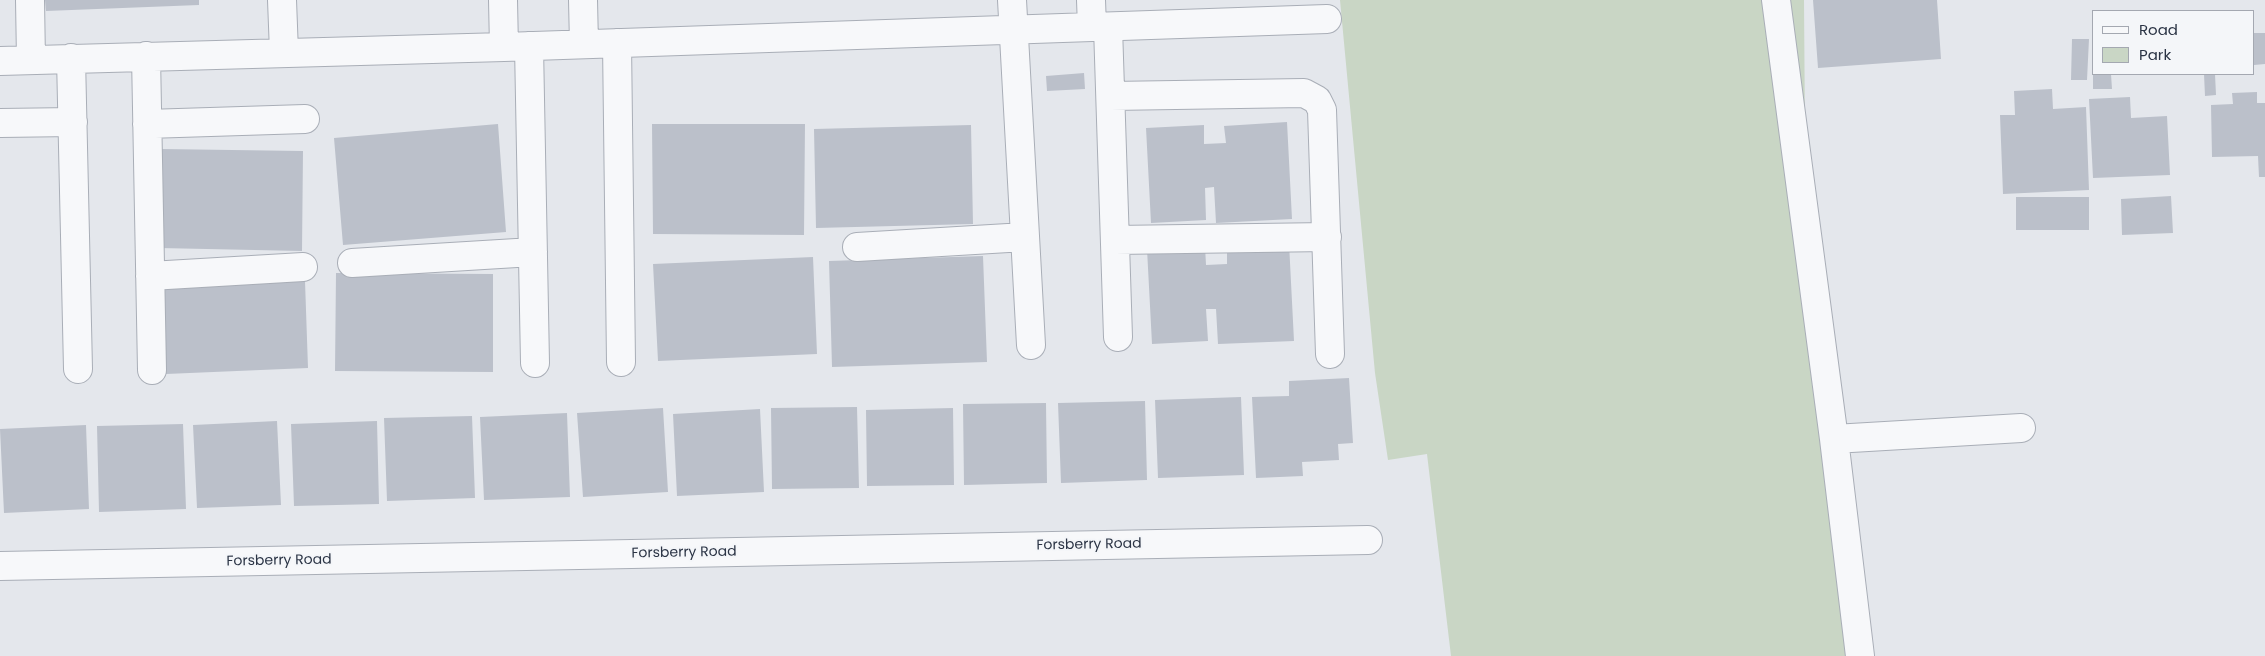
<!DOCTYPE html>
<style>
body{margin:0}
#map{position:relative;width:2265px;height:656px;overflow:hidden;background:#e4e7ec;font-family:Poppins,sans-serif}
canvas{display:block}
.legend{position:absolute;left:2092px;top:10px;width:162px;height:65px;box-sizing:border-box;background:#f4f6f9;border:1px solid #a4a8b1;margin:0;padding:6px 9px;list-style:none;font-size:15px;color:#2b3445}
.legend li{display:flex;align-items:center;gap:10px;height:25px}
.legend b{width:25px;border:1px solid #a4a8b1}
</style>
<div id="map">
<canvas width="2265" height="656"></canvas>
<ul class="legend">
<li><b style="height:6px;background:#f7f8fa"></b>Road</li>
<li><b style="height:14px;background:#c9d6c5"></b>Park</li>
</ul>
</div>
<script>
const g = document.querySelector('canvas').getContext('2d');
g.lineJoin = 'round';
function fill(path, color) { g.fillStyle = color; g.fill(path, 'evenodd'); }
const poly = rows => new Path2D(rows.map(r => 'M' + r).join(''));
function trace(path, color, width, dash) { g.strokeStyle = color; g.lineWidth = width; g.lineCap = dash ? 'butt' : 'round'; g.setLineDash(dash || []); g.stroke(path); }
function write(font, color, halo, rows, align = 'center') {
  g.font = font + ' Poppins,sans-serif'; g.lineWidth = 4; g.setLineDash([]); g.textBaseline = 'middle'; g.strokeStyle = halo; g.fillStyle = color; for (const [text, x, y, turn = 0] of rows) {
    g.save(); g.translate(x, y); g.rotate((+turn || 0) * Math.PI / 180); g.textAlign = isNaN(turn) ? turn : align; if (halo) g.strokeText(text, 0, 0); g.fillText(text, 0, 0); g.restore();
  }
}
const green = poly([
 [1340,0,1804,0,1806,270,1855,656,1451,656,1427,454,1388,460,1375,373]
]);
const building = poly([
 [45,0,199,0,199,5,46,11],
 [1813,0,1937,0,1941,59,1818,68],
 [2254,33,2265,33,2265,64,2254,65],
 [2072,39,2089,39,2087,80,2071,80],
 [1084,73,1085,89,1047,91,1046,76],
 [2093,74,2111,74,2112,89,2093,89],
 [2204,74,2215,74,2216,95,2205,96],
 [2052,89,2053,109,2086,107,2089,190,2003,194,2000,115,2015,115,2014,91],
 [2257,92,2257,103,2265,103,2265,177,2259,177,2258,156,2212,157,2211,105,2233,104,2232,93],
 [2130,97,2131,118,2167,116,2170,175,2093,178,2089,99],
 [1287,122,1292,219,1216,223,1214,187,1205,188,1206,220,1151,223,1146,128,1204,125,1204,144,1226,143,1224,126],
 [498,124,506,232,343,245,334,138],
 [652,124,805,124,804,235,653,234],
 [971,125,973,224,816,228,814,129],
 [161,149,303,151,302,251,159,248],
 [2171,196,2173,233,2122,235,2121,199],
 [2016,197,2089,197,2089,230,2016,230],
 [1289,243,1294,341,1218,344,1216,309,1206,309,1208,341,1152,344,1147,249,1205,246,1206,265,1227,264,1227,247],
 [983,256,987,362,832,367,829,261],
 [813,257,817,354,658,361,653,264],
 [336,273,493,274,493,372,335,371],
 [305,281,308,368,166,374,163,286],
 [1349,378,1353,443,1338,444,1339,460,1302,462,1303,476,1256,478,1252,397,1289,396,1289,381],
 [1241,397,1244,475,1158,478,1155,400],
 [1145,401,1147,480,1061,483,1058,403],
 [1046,403,1047,483,964,485,963,404],
 [857,407,859,488,772,489,771,408],
 [663,408,668,492,583,497,577,413],
 [953,408,954,485,867,486,866,410],
 [760,409,764,492,677,496,673,414],
 [567,413,570,497,484,500,480,417],
 [472,416,475,498,387,501,384,418],
 [277,421,281,505,197,508,193,425],
 [377,421,379,504,294,506,291,424],
 [183,424,186,509,99,512,97,426],
 [86,425,89,509,4,513,0,429]
]);
const minor = poly([
 [30,0,31,60],
 [282,0,284,52],
 [503,0,504,47],
 [583,0,584,44],
 [1012,0,1031,345],
 [1091,0,1092,27],
 [1776,0,1834,439,1860,656],
 [1108,27,1118,337],
 [617,43,621,362],
 [529,46,535,363],
 [146,56,152,370],
 [71,58,78,369],
 [0,61,504,47,1327,19],
 [1111,96,1304,93,1317,100,1322,110,1330,354],
 [0,123,73,122],
 [147,124,305,119],
 [1115,240,1327,237],
 [857,247,1025,237],
 [352,263,533,252],
 [150,276,303,267],
 [1834,439,2021,428],
 [0,566,1368,540]
]);
const streetNames = [
 ["Forsberry Road",1089,545,-1],
 ["Forsberry Road",684,553,-1],
 ["Forsberry Road",279,561,-1]
];
fill(green, '#c9d6c5');
fill(building, '#bbc0ca');
trace(minor, '#a9aeb7', 30);
trace(minor, '#f7f8fa', 28);
write('14px', '#2b3445', '#f4f6f9', streetNames);
</script>
